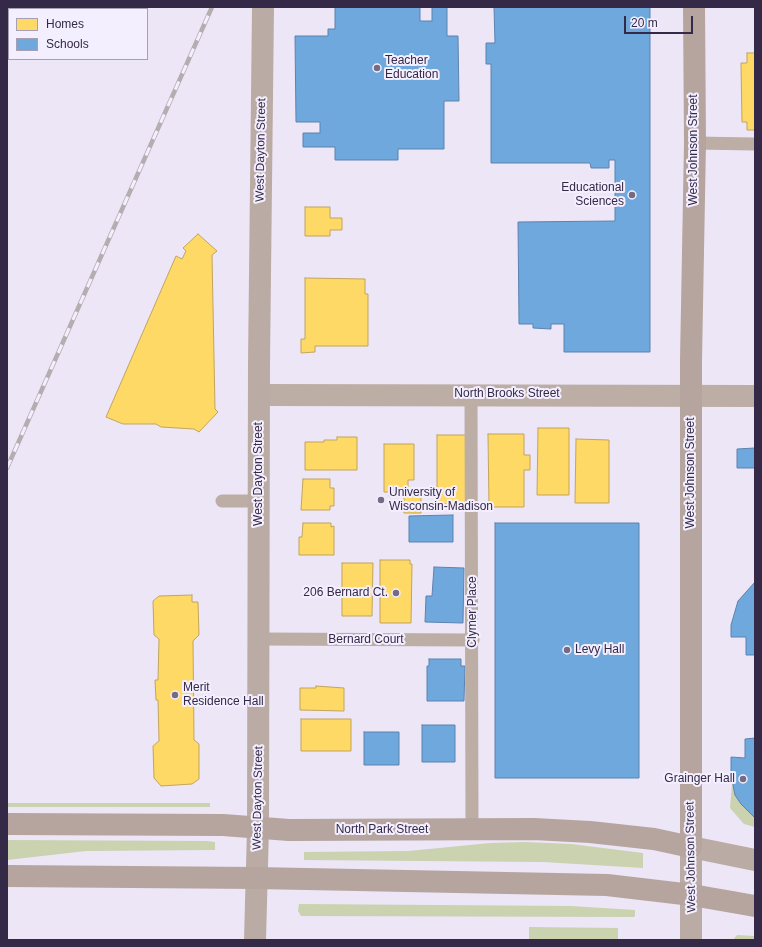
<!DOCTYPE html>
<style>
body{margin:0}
#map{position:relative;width:762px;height:947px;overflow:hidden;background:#ece6f7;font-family:Arial,sans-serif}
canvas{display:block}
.frame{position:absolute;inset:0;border:8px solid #342947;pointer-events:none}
.legend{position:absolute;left:8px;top:8px;width:140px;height:52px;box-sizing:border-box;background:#f4efff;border:1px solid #a7a0b5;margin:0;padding:5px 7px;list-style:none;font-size:12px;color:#342947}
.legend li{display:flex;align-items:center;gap:8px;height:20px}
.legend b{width:20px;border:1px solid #a7a0b5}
.scale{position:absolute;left:624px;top:16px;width:69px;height:18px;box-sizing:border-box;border:2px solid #342947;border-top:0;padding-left:5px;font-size:12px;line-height:14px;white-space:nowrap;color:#342947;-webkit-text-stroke:3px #f4efff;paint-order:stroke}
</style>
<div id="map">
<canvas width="762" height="947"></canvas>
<div class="frame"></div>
<ul class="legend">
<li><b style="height:11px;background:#ffd966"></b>Homes</li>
<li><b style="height:11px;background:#6fa8dc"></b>Schools</li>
</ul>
<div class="scale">20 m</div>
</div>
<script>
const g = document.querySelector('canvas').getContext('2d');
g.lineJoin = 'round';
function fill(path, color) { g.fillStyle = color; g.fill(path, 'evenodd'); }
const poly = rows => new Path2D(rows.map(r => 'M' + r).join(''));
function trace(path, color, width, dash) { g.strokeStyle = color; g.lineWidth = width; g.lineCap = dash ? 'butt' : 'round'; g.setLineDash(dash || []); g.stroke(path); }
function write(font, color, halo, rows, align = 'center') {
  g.font = font + ' Arial,sans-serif'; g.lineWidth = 4; g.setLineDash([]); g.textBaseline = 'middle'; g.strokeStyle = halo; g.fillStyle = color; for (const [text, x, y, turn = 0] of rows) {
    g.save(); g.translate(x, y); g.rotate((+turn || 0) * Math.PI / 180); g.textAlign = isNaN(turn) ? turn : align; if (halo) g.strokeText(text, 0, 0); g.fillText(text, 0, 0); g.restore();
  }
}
const green = poly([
 [732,784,741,804,755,818,755,827,744,824,730,808],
 [7,803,210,803,210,807,7,807],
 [7,840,206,841,215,842,215,850,86,851,7,860],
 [524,842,571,844,643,853,643,868,543,862,304,860,304,852,409,851,490,843],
 [299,904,571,906,635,910,635,916,634,917,301,916,298,911],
 [529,927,618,928,618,940,529,940],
 [737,935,754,936,755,940,733,940]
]);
const homes = poly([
 [747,53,755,53,755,130,747,130,747,122,742,122,741,63,747,63,747,53],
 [305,207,330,207,330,218,342,218,342,230,330,230,330,236,305,236,305,207],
 [198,234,217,251,212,255,215,409,218,412,199,432,194,429,161,427,156,424,123,424,106,417,176,256,182,259,186,251,183,248,198,234],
 [305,278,365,279,365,294,368,294,368,346,315,346,315,352,301,353,301,339,305,339,305,278],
 [538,428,569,428,569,495,537,495,538,428],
 [488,434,524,434,524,455,530,455,530,470,524,470,524,507,489,507,488,434],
 [437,435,466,435,470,504,437,504,437,435],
 [337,437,357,437,357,470,305,470,305,442,324,442,324,440,337,440,337,437],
 [576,439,609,440,609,503,575,503,576,439],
 [384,444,414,444,414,480,408,480,408,493,421,493,421,513,404,513,404,497,389,496,389,492,384,492,384,444],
 [303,479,330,479,330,488,334,488,334,506,330,506,330,510,301,510,303,479],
 [303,523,331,523,331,527,334,526,334,555,299,555,299,537,302,537,303,523],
 [380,560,410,560,410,564,412,564,411,623,380,623,380,560],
 [342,563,373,563,372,616,342,616,342,563],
 [192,595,192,602,198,602,199,635,193,641,194,740,199,744,199,779,192,784,161,786,154,778,153,746,159,741,158,700,156,700,155,680,158,680,159,639,154,635,153,601,159,596,192,595],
 [316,686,344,688,344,711,300,710,300,688,316,688,316,686],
 [301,719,351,719,351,751,301,751,301,719]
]);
const schools = poly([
 [335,7,420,7,420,21,432,21,432,7,447,7,447,36,458,36,459,101,444,101,444,149,398,149,398,160,335,160,335,147,303,147,303,133,320,133,320,122,296,122,295,36,328,36,328,29,335,29,335,7],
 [494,7,650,7,650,352,564,352,564,324,551,324,551,329,533,328,533,324,519,324,518,222,615,221,615,160,609,160,609,168,591,168,590,163,491,163,491,64,486,64,486,43,495,43,494,7],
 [755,448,755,468,737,468,737,449,755,448],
 [453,515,453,542,409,542,409,516,453,515],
 [495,523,639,523,639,778,495,778,495,523],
 [434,567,464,568,463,623,425,622,426,596,432,596,434,567],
 [755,582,755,655,746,655,746,637,731,637,731,625,738,601,755,582],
 [429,659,461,659,461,666,465,666,464,701,427,701,427,666,429,666,429,659],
 [422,725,455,725,455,762,422,762,422,725],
 [364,732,399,732,399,765,364,765,364,732],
 [755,738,755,818,741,804,735,795,731,775,731,757,745,758,745,739,755,738]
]);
const lane = poly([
 [104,9,104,7],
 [695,143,755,144],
 [471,394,472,829],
 [222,501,259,501],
 [259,639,473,640]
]);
const street = poly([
 [259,395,755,396]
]);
const secondary = poly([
 [255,940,258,829,259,363,263,7],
 [691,940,691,847,755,860]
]);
const primary = poly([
 [7,824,223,825,289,830,534,829,590,832,654,839,691,847,691,360,695,143,694,7],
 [7,876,256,878,607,885,692,895,755,906]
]);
const rail = poly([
 [7,468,212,7]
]);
const markers = [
 [377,68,4,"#746b85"],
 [632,195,4,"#746b85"],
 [381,500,4,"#746b85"],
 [396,593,4,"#746b85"],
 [567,650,4,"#746b85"],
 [175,695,4,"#746b85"],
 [743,779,4,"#746b85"]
];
const poiNames = [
 ["Teacher",385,61],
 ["Education",385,75],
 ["Educational",624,188,"right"],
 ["Sciences",624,202,"right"],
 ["University of",389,493],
 ["Wisconsin-Madison",389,507],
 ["206 Bernard Ct.",388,593,"right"],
 ["Levy Hall",575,650],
 ["Merit",183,688],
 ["Residence Hall",183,702],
 ["Grainger Hall",735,779,"right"]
];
const streetNames = [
 ["West Dayton Street",261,150,-89],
 ["West Johnson Street",694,150,-90],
 ["North Brooks Street",507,394],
 ["West Johnson Street",691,473,-90],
 ["West Dayton Street",259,474,-90],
 ["Clymer Place",473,612,-90],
 ["Bernard Court",366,640],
 ["West Dayton Street",258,798,-89],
 ["North Park Street",382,830],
 ["West Johnson Street",691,857,-91]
];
fill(green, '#cad2b0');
fill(homes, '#ffd966');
trace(homes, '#c2a45d', 1);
fill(schools, '#6fa8dc');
trace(schools, '#5d82af', 1);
trace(lane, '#bcada5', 13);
trace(street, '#bcada5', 22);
trace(secondary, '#bbaba5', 22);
trace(primary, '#b5a59e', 22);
trace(rail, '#b6adb1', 4.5);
trace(rail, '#f4efff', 3, [9]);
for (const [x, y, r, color] of markers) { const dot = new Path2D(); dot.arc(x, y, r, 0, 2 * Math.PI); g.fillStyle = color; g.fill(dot); trace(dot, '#f4efff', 1.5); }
write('12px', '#342947', '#f4efff', poiNames, 'left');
write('12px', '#342947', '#f4efff', streetNames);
</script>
